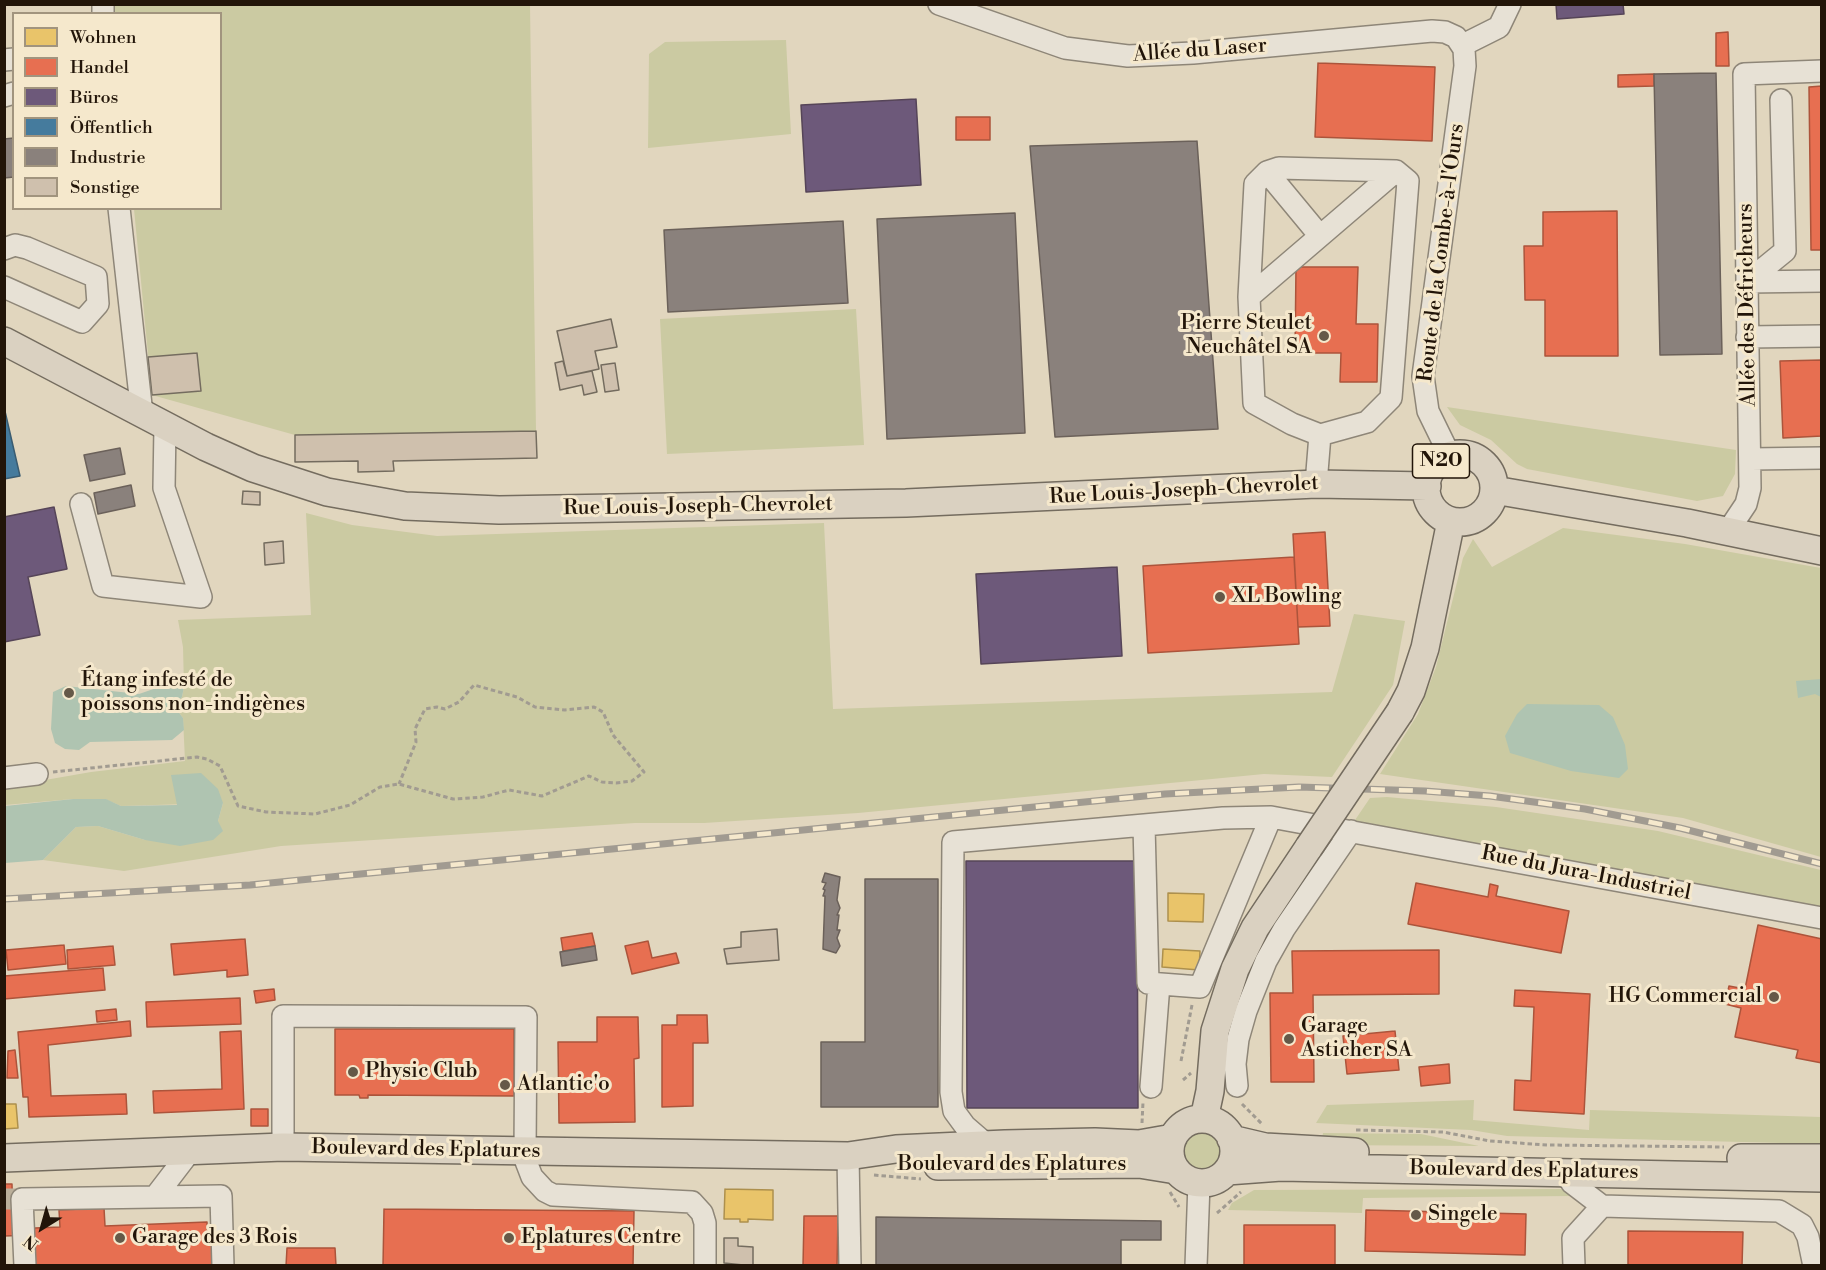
<!DOCTYPE html>
<meta charset="utf-8">
<style>
body{margin:0}
#map{position:relative;width:1826px;height:1270px;overflow:hidden;background:#e1d6be;font-family:"Libre Bodoni",serif}
canvas{display:block}
.frame{position:absolute;inset:0;border:6px solid #221509;pointer-events:none}
.legend{position:absolute;left:12px;top:12px;width:210px;height:198px;box-sizing:border-box;background:#f5e8cc;border:2px solid #a1947e;margin:0;padding:8px 10px;list-style:none;font-size:18px;color:#221509}
.legend li{display:flex;align-items:center;gap:12px;height:30px}
.legend b{width:30px;border:2px solid #a1947e}
.north{position:absolute;left:12px;top:1198px;width:60px;height:60px;-webkit-text-stroke:4px #f5e8cc;paint-order:stroke;rotate:217deg;font-size:16px;font-weight:700;line-height:24px;text-align:center;color:#221509}
.north::after{content:'';display:block;margin:auto;width:21px;height:27px;background:#221509;clip-path:polygon(50% 0,100% 100%,50% 72%,0 100%)}
</style>
<div id="map">
<canvas width="1826" height="1270"></canvas>
<div class="frame"></div>
<ul class="legend">
<li><b style="height:16px;background:#e9c46a"></b>Wohnen</li>
<li><b style="height:16px;background:#e76f51"></b>Handel</li>
<li><b style="height:16px;background:#6d597a"></b>Büros</li>
<li><b style="height:16px;background:#457b9d"></b>Öffentlich</li>
<li><b style="height:16px;background:#8a817c"></b>Industrie</li>
<li><b style="height:16px;background:#cfc0ad"></b>Sonstige</li>
</ul>
<div class="north">N</div>
</div>
<script>
const g = document.querySelector('canvas').getContext('2d');
g.lineJoin = 'round';
function fill(path, color) { g.fillStyle = color; g.fill(path, 'evenodd'); }
const poly = rows => new Path2D(rows.map(r => 'M' + r).join(''));
function trace(path, color, width, dash) { g.strokeStyle = color; g.lineWidth = width; g.lineCap = dash ? 'butt' : 'round'; g.setLineDash(dash || []); g.stroke(path); }
function write(font, color, halo, rows, align = 'center') {
  g.font = font + ' "Libre Bodoni",serif'; g.lineWidth = 6; g.setLineDash([]); g.textBaseline = 'middle'; g.strokeStyle = halo; g.fillStyle = color; for (const [text, x, y, turn = 0] of rows) {
    g.save(); g.translate(x, y); g.rotate((+turn || 0) * Math.PI / 180); g.textAlign = isNaN(turn) ? turn : align; if (halo) g.strokeText(text, 0, 0); g.fillText(text, 0, 0); g.restore();
  }
}
const green = poly([
 [114,5,530,5,536,431,295,435,152,395,134,209,220,208,220,14,115,13],
 [786,40,791,134,648,148,649,54,665,42],
 [856,309,864,445,667,454,660,319],
 [1447,407,1736,450,1735,474,1723,496,1697,501,1527,469,1517,464,1491,440,1460,425],
 [306,513,352,525,437,536,824,523,833,709,1332,692,1354,614,1405,621,1393,685,1332,777,1264,774,858,813,704,823,635,823,281,846,124,871,43,860,76,827,98,826,145,840,218,821,223,803,121,806,105,799,73,799,5,805,5,787,91,772,185,761,183,718,174,706,182,697,184,687,183,647,178,620,311,615],
 [1563,528,1685,544,1821,568,1821,857,1683,818,1380,774,1418,714,1436,667,1463,558,1473,539,1492,567],
 [1387,797,1496,807,1658,831,1821,870,1821,913,1353,823,1370,798],
 [1474,1100,1473,1120,1589,1130,1590,1110,1821,1117,1821,1144,1507,1136,1471,1130,1316,1123,1327,1105],
 '1181 1153a20 20 0 1 1 40 0a20 20 0 1 1-40 0Z',
 [1323,1133,1421,1134,1479,1146,1321,1145],
 [1562,1189,1571,1196,1363,1198,1362,1213,1228,1210,1232,1203,1254,1190]
]);
const water = poly([
 [1821,679,1821,697,1815,694,1798,698,1796,681],
 [168,684,184,687,182,697,174,706,183,718,184,730,172,740,90,742,79,750,65,749,55,743,51,729,53,692,66,686,139,694],
 [1527,704,1599,705,1613,717,1625,745,1628,769,1619,778,1571,771,1510,753,1505,736,1517,714],
 [201,773,218,789,223,803,218,821,223,831,213,840,180,846,145,840,98,826,76,827,43,860,5,863,5,806,73,799,106,799,121,806,177,805,171,775]
]);
const homes = poly([
 [1168,893,1204,894,1203,922,1168,921,1168,893],
 [1163,949,1200,951,1199,970,1162,967,1163,949],
 [4,1104,16,1104,18,1128,4,1129,4,1104],
 [725,1189,773,1190,773,1220,748,1219,748,1222,740,1222,740,1219,724,1219,725,1189]
]);
const shops = poly([
 [1728,32,1729,66,1716,66,1716,33,1728,32],
 [1318,63,1435,67,1432,141,1315,137,1318,63],
 [1654,74,1654,86,1618,87,1618,75,1654,74],
 [1822,86,1822,250,1811,250,1809,87,1822,86],
 [956,117,990,117,990,140,956,140,956,117],
 [1617,211,1618,356,1545,356,1545,300,1525,300,1524,246,1543,246,1543,212,1617,211],
 [1296,267,1358,267,1356,324,1378,324,1377,382,1340,382,1341,353,1295,353,1296,267],
 [1822,360,1822,436,1783,438,1780,361,1822,360],
 [1325,532,1330,626,1298,627,1293,534,1325,532],
 [1294,557,1299,644,1148,653,1143,566,1294,557],
 [1416,883,1488,897,1490,884,1498,886,1496,896,1569,911,1561,953,1408,924,1416,883],
 [1758,925,1822,939,1822,1063,1796,1058,1798,1050,1735,1037,1741,1008,1725,1004,1729,986,1745,989,1758,925],
 [592,933,595,946,563,951,561,938,592,933],
 [245,939,248,975,227,977,227,970,174,975,171,944,245,939],
 [648,941,652,958,676,953,679,963,632,974,625,946,648,941],
 [64,945,66,964,8,970,6,950,64,945],
 [113,946,115,965,68,969,67,950,113,946],
 [1439,950,1439,994,1313,995,1314,1082,1271,1082,1270,993,1293,993,1292,951,1439,950],
 [103,968,105,990,4,999,4,976,103,968],
 [274,989,275,1000,256,1003,254,991,274,989],
 [1515,990,1590,994,1584,1114,1514,1110,1515,1080,1531,1081,1534,1007,1514,1006,1515,990],
 [240,998,241,1024,147,1027,146,1002,240,998],
 [116,1009,117,1020,97,1022,96,1011,116,1009],
 [677,1015,707,1015,708,1043,693,1043,693,1106,662,1107,662,1025,677,1025,677,1015],
 [597,1017,638,1017,639,1058,634,1059,635,1122,559,1123,558,1042,597,1042,597,1017],
 [130,1021,131,1036,48,1045,51,1096,126,1094,127,1114,29,1117,28,1097,23,1097,18,1032,130,1021],
 [335,1029,514,1029,514,1096,368,1095,368,1098,360,1098,359,1095,335,1095,335,1029],
 [241,1031,244,1109,154,1113,153,1091,222,1089,220,1032,241,1031],
 [1395,1031,1399,1070,1347,1074,1343,1036,1395,1031],
 [15,1050,18,1078,7,1078,8,1051,15,1050],
 [1449,1064,1450,1083,1421,1086,1419,1067,1449,1064],
 [251,1109,268,1109,268,1126,251,1126,251,1109],
 [4,1184,12,1184,13,1229,35,1228,32,1235,4,1236,4,1184],
 [104,1208,105,1226,207,1222,207,1240,215,1240,215,1266,33,1266,32,1231,35,1228,60,1227,59,1210,104,1208],
 [384,1209,634,1211,633,1266,383,1266,384,1209],
 [1366,1210,1526,1214,1525,1255,1365,1251,1366,1210],
 [804,1216,838,1216,837,1266,803,1266,804,1216],
 [1244,1225,1335,1225,1335,1266,1244,1266,1244,1225],
 [1628,1231,1743,1232,1742,1266,1628,1266,1628,1231],
 [287,1248,335,1248,336,1266,286,1266,287,1248]
]);
const offices = poly([
 [1556,4,1623,4,1624,14,1557,19,1556,4],
 [916,99,921,185,806,192,801,105,916,99],
 [54,507,67,569,28,577,40,635,4,642,4,517,54,507],
 [1117,567,1122,656,981,664,976,574,1117,567],
 [966,861,1137,861,1138,1108,967,1108,966,861]
]);
const public = poly([
 [4,407,20,476,4,479,4,407]
]);
const industry = poly([
 [1716,73,1722,354,1660,355,1654,74,1716,73],
 [14,138,14,177,4,178,4,139,14,138],
 [1197,141,1218,429,1055,437,1030,146,1197,141],
 [1015,213,1025,433,887,439,877,219,1015,213],
 [843,221,848,303,668,312,664,230,843,221],
 [120,448,125,474,90,481,84,455,120,448],
 [131,485,135,506,98,514,94,493,131,485],
 [825,873,840,877,837,900,840,908,837,915,839,915,837,930,840,930,837,938,840,946,836,953,823,949,825,896,823,896,825,890,823,889,826,883,822,882,825,873],
 [865,879,938,879,938,1107,821,1107,821,1042,865,1042,865,879],
 [595,946,597,960,562,966,560,952,595,946],
 [876,1217,1161,1221,1161,1240,1121,1240,1121,1266,876,1266,876,1217]
]);
const building = poly([
 [611,319,617,347,595,351,599,369,567,376,557,331,611,319],
 [197,353,201,391,152,395,148,357,197,353],
 [563,361,567,376,592,371,597,392,584,395,582,385,560,390,555,363,563,361],
 [615,363,619,390,605,392,601,365,615,363],
 [536,431,537,458,393,461,394,471,358,472,358,461,295,462,295,435,536,431],
 [243,491,260,492,260,505,242,504,243,491],
 [283,541,284,563,265,565,264,543,283,541],
 [777,929,779,960,727,964,724,949,741,947,741,932,777,929],
 [724,1238,738,1238,738,1246,753,1247,753,1266,724,1263,724,1238]
]);
const minorTunnel = poly([
 [4,1199,22,1199]
]);
const path = poly([
 [53,772,197,757,207,759,220,766,238,806,266,812,315,814,350,805,380,787,399,784,453,799,483,797,509,790,542,796,589,776,602,782,616,783,632,781,644,772,613,735,603,712,594,707,565,710,535,707,517,697,474,685,459,702,445,709,437,707,425,709,415,729,416,742,399,784],
 [1181,1061,1192,1005],
 [1183,1080,1191,1073],
 [1242,1104,1263,1125],
 [1142,1123,1143,1102],
 [1356,1130,1443,1132,1490,1141,1547,1145,1724,1147],
 [874,1175,921,1179],
 [1170,1192,1179,1207],
 [1217,1213,1241,1192]
]);
const minor = poly([
 [103,4,103,14],
 [939,4,1065,48,1128,56,1193,53,1432,31,1445,32,1456,37,1464,49,1465,66,1423,376,1428,411,1450,456],
 [1463,45,1499,27,1510,4],
 [4,60,14,59],
 [4,96,14,93],
 [1267,172,1320,236],
 [119,208,142,414],
 [4,249,15,245,27,248,96,277,98,304,82,322,4,287],
 [1747,282,1785,251,1781,100],
 [1747,282,1822,281],
 [1249,297,1396,171],
 [1747,337,1822,336],
 [1751,459,1822,458],
 [1316,484,1320,435,1367,422,1391,398,1408,181,1396,171,1279,168,1267,172,1255,184,1249,297,1254,403,1292,424,1320,435],
 [81,504,103,586,201,597,164,488,165,426],
 [1728,531,1746,504,1750,488,1744,74,1822,71],
 [4,778,37,774],
 [1144,825,1148,983,1200,987,1271,817],
 [1237,1086,1235,1064,1238,1039,1246,1011,1266,961,1284,929,1351,831],
 [1151,1087,1159,984],
 [987,1145,965,1126,954,1111,951,1092,953,842,1223,818,1271,817,1822,918],
 [283,1147,283,1016,526,1017,525,1152],
 [522,1151,532,1177,545,1191,553,1195,692,1202,702,1213,705,1223,705,1266],
 [848,1156,850,1266],
 [1565,1172,1572,1183,1602,1206,1779,1211,1802,1225,1808,1237,1814,1266],
 [155,1197,191,1150],
 [25,1266,22,1199,221,1196,223,1266],
 [1196,1266,1199,1183],
 [1574,1266,1573,1238,1602,1206]
]);
const major = poly([
 [4,341,206,447,253,468,327,492,405,506,499,510,906,503,1316,484,1427,486],
 '1426 488a34 34 0 1 1 68 0a34 34 0 1 1-68 0Z',
 [1494,490,1687,523,1822,551],
 [1400,712,1411,691,1425,648,1451,521],
 [1204,1119,1210,1091,1215,1031,1235,969,1255,928,1309,847],
 '1170 1151a32 32 0 1 1 64 0a32 32 0 1 1-64 0Z',
 [1231,1139,1265,1147,1355,1152],
 [4,1158,283,1147,848,1156,896,1149,1005,1144,1095,1142,1139,1144,1173,1138],
 [1741,1158,1822,1158],
 [938,1166,1139,1164,1176,1170],
 [1227,1171,1281,1167,1822,1178]
]);
const rail = poly([
 [4,899,250,885,1165,794,1299,787,1425,791,1490,796,1585,809,1680,828,1822,864]
]);
const majorBridge = poly([
 [1309,847,1400,712]
]);
const markers = [
 [1324,336,6,"#655948"],
 [1220,597,6,"#655948"],
 [69,693,6,"#655948"],
 [1774,997,6,"#655948"],
 [1289,1039,6,"#655948"],
 [353,1072,6,"#655948"],
 [505,1085,6,"#655948"],
 [1416,1215,6,"#655948"],
 [120,1238,6,"#655948"],
 [509,1238,6,"#655948"]
];
const shields = [
 [1441,461,57]
];
const shieldNames = [
 ["N20",1441,461]
];
const streetNames = [
 ["Allée du Laser",1200,51,-4],
 ["Route de la Combe-à-l'Ours",1442,253,-83],
 ["Allée des Défricheurs",1748,305,-91],
 ["Rue Louis-Joseph-Chevrolet",1184,491,-3],
 ["Rue Louis-Joseph-Chevrolet",698,507,-1],
 ["Rue du Jura-Industriel",1586,874,11],
 ["Boulevard des Eplatures",426,1150,1],
 ["Boulevard des Eplatures",1012,1165],
 ["Boulevard des Eplatures",1524,1171,1]
];
const poiNames = [
 ["Pierre Steulet",1312,324,"right"],
 ["Neuchâtel SA",1312,348,"right"],
 ["XL Bowling",1232,597],
 ["Étang infesté de",81,681],
 ["poissons non-indigènes",81,705],
 ["HG Commercial",1762,997,"right"],
 ["Garage",1301,1027],
 ["Asticher SA",1301,1051],
 ["Physic Club",365,1072],
 ["Atlantic'o",517,1085],
 ["Singele",1428,1215],
 ["Garage des 3 Rois",132,1238],
 ["Eplatures Centre",521,1238]
];
fill(green, '#cbcaa2');
fill(water, '#afc4b1');
fill(homes, '#e9c46a');
trace(homes, '#ad904d', 1.5);
fill(shops, '#e76f51');
trace(shops, '#ac543b', 1.5);
fill(offices, '#6d597a');
trace(offices, '#564558', 1.5);
fill(public, '#457b9d');
trace(public, '#3a5c71', 1.5);
fill(industry, '#8a817c');
trace(industry, '#6b615a', 1.5);
fill(building, '#cfc0ad');
trace(building, '#746c5f', 1.5);
trace(minorTunnel, '#bbaf9a', 21, [21, 10]);
trace(minor, '#8e8678', 24);
trace(major, '#746c5f', 30);
trace(path, '#a19b91', 3, [4.5, 3]);
trace(minor, '#e7e1d5', 21);
trace(major, '#dad1c1', 27);
trace(rail, '#a19b91', 7);
trace(rail, '#f5e8cc', 4.5, [14]);
trace(majorBridge, '#746c5f', 30, []);
trace(majorBridge, '#dad1c1', 27);
for (const [x, y, r, color] of markers) { const dot = new Path2D(); dot.arc(x, y, r, 0, 2 * Math.PI); g.fillStyle = color; g.fill(dot); trace(dot, '#f5e8cc', 2); }
for (const [x, y, w] of shields) { const box = new Path2D(); box.roundRect(x - w / 2, y - 17, w, 34, 4.5); g.fillStyle = '#f5e8cc'; g.fill(box); trace(box, '#221509', 1.5); }
write('bold 20px', '#221509', null, shieldNames);
write('21px', '#221509', '#f5e8cc', streetNames);
write('21px', '#221509', '#f5e8cc', poiNames, 'left');
</script>
